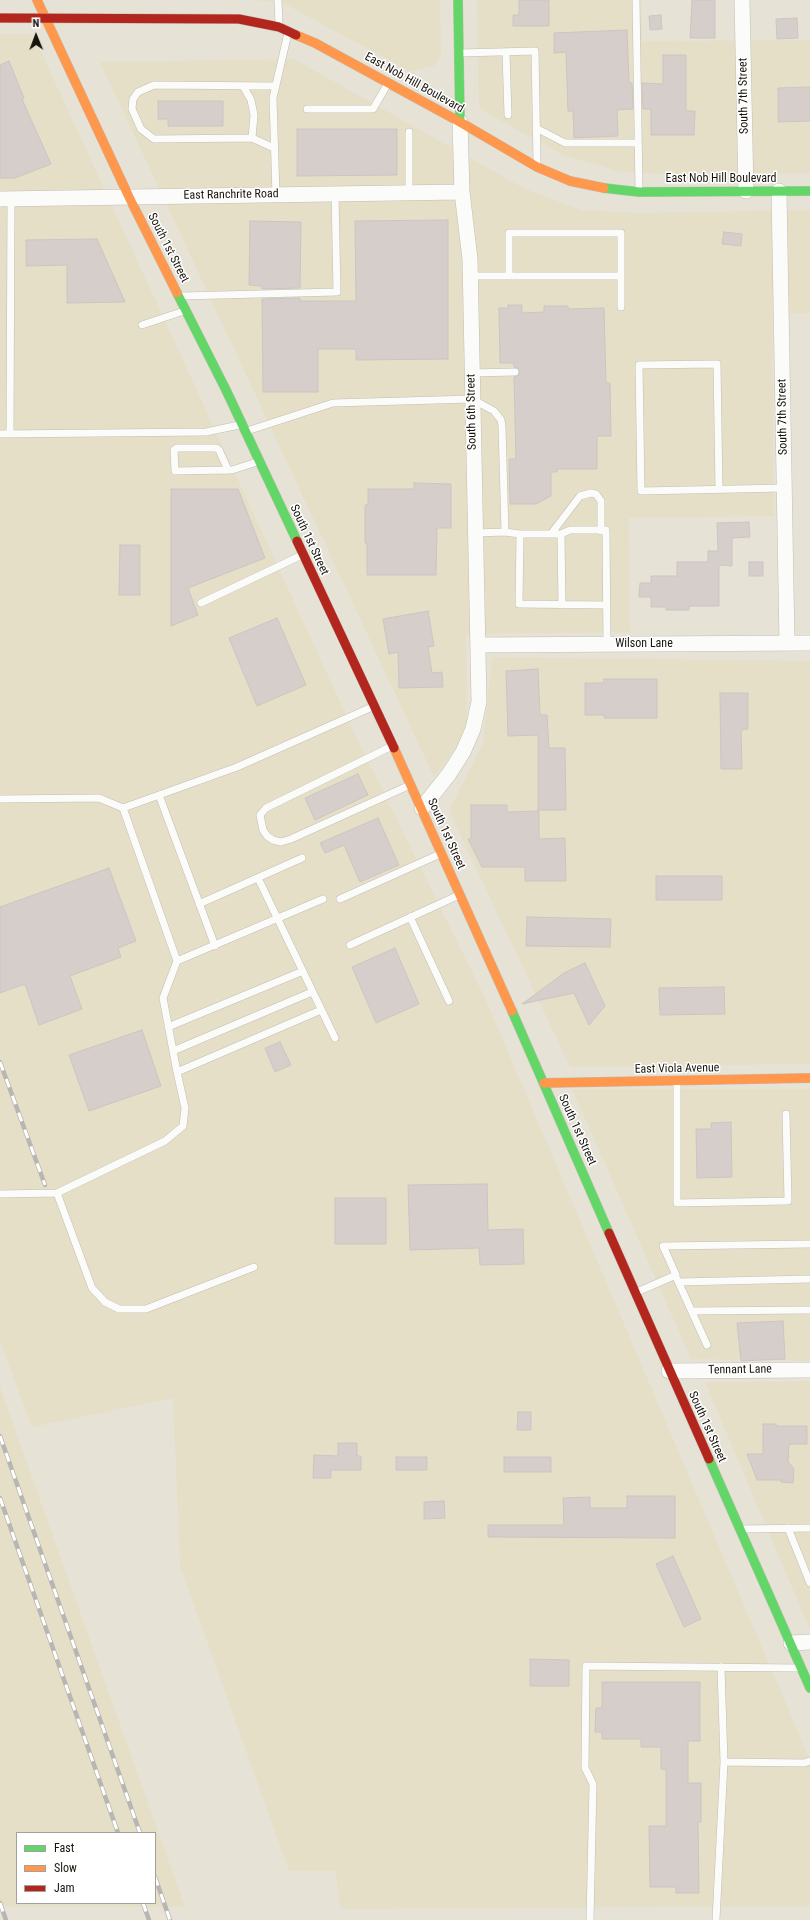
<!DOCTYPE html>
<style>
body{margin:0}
#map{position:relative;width:810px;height:1920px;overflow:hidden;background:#e6e2d5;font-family:"Roboto Condensed",sans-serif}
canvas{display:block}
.legend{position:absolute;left:16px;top:1832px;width:140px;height:72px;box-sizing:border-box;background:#fff;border:1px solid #a2a19d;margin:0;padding:5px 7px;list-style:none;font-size:12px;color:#17140b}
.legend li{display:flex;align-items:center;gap:8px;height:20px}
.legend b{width:20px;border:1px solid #a2a19d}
.north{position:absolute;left:16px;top:16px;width:40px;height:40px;-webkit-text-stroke:3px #fff;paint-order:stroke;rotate:359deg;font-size:11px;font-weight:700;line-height:16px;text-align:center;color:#17140b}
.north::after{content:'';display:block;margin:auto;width:14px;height:18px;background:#17140b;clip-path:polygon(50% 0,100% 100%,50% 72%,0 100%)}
</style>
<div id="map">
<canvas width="810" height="1920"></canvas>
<ul class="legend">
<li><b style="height:5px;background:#63d668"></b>Fast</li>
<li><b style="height:5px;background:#ff974d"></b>Slow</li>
<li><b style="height:5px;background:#b3261e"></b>Jam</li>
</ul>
<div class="north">N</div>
</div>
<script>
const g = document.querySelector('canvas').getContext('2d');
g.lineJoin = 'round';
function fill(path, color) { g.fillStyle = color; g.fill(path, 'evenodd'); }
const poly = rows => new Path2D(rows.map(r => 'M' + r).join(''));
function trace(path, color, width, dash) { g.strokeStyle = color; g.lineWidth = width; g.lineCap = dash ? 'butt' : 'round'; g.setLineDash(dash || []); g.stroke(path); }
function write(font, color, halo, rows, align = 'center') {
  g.font = font + ' "Roboto Condensed",sans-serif'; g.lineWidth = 3; g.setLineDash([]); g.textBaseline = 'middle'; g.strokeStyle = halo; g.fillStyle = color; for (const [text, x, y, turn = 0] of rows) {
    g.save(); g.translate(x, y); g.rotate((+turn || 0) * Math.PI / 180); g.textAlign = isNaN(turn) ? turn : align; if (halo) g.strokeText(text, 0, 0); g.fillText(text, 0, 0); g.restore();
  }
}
const built = poly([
 [253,0,440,0,441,56,434,66,409,71,283,3],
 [477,0,641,0,642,41,810,40,810,173,658,174,621,172,563,155,487,113,479,106],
 [0,34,33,34,359,743,485,998,810,1760,810,1906,342,1909,339,1903,336,1871,289,1871,180,1566,173,1398,32,1427,0,1341],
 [294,59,525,189,582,210,639,213,810,210,810,313,772,314,774,516,629,518,630,632,466,634,467,720,462,738,434,777,100,62],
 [492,657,810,661,810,1064,570,1067,449,811,483,743],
 [572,1089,810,1089,810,1361,691,1359],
 [810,1381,810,1630,705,1382],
 [0,1387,185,1907,0,1906],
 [17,1833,155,1833,155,1903,17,1903]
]);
const building = poly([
 [519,0,549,0,549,26,513,26,513,15,519,15,519,0],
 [692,0,715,0,715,38,690,38,692,0],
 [661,15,662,29,650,30,649,16,661,15],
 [797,18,798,38,777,39,776,19,797,18],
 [627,30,629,83,632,83,633,109,617,110,618,136,574,138,573,111,568,111,566,52,554,53,554,33,627,30],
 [663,55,686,55,686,111,695,111,694,135,651,135,651,109,643,109,642,83,663,84,663,55],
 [9,61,24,98,22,99,51,164,15,178,0,178,0,65,9,61],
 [810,87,810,121,778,122,778,88,810,87],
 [158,101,223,101,223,126,168,126,168,119,158,119,158,101],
 [297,129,397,129,397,175,297,176,297,129],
 [448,220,448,359,356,360,356,349,318,349,318,392,263,392,262,299,300,298,300,301,356,301,355,221,448,220],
 [250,221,301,222,300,288,262,289,262,286,249,285,250,221],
 [724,232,742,234,741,246,722,244,724,232],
 [97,239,125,302,67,303,67,265,26,266,26,240,97,239],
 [508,305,522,305,522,313,544,312,544,306,568,306,568,309,604,308,606,383,610,383,611,436,597,436,597,469,557,469,557,472,551,472,551,496,536,504,510,504,509,459,516,459,514,377,518,376,520,372,518,368,514,367,514,363,500,363,499,308,508,308,508,305],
 [414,483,451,484,451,528,437,528,436,575,367,575,367,543,365,543,365,505,368,505,368,489,414,489,414,483],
 [171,489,238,489,265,558,188,588,198,615,171,626,171,489],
 [749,522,750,537,732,538,732,566,719,565,719,606,689,606,689,610,666,610,666,607,651,607,651,597,639,597,640,583,651,583,651,576,677,576,677,562,708,562,708,551,718,551,717,523,749,522],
 [120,545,140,545,140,595,119,595,120,545],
 [749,562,763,562,763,576,749,576,749,562],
 [428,611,434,646,428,647,432,673,442,672,443,687,399,688,398,652,389,654,383,619,428,611],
 [277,618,306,685,257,706,229,638,277,618],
 [538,669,540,715,547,715,549,748,565,748,566,810,538,810,538,735,508,736,506,671,538,669],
 [604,679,657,679,657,718,604,718,604,715,585,715,585,683,604,683,604,679],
 [720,693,748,693,748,729,741,730,742,769,721,769,720,693],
 [358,774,368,795,315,820,305,798,358,774],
 [471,805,507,805,507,812,539,811,539,839,565,838,566,881,525,881,525,867,482,867,468,839,471,839,471,805],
 [378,818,399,865,360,882,344,845,325,853,320,843,378,818],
 [109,868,136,941,118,948,121,957,70,976,82,1009,39,1025,25,984,0,993,0,907,109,868],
 [656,876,722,876,722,900,656,900,656,876],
 [527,917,611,919,610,947,526,946,527,917],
 [395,948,419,1004,376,1023,352,967,395,948],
 [585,963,605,1006,589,1025,574,993,522,1004,564,973,585,963],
 [724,987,725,1014,660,1015,659,988,724,987],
 [142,1030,161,1086,89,1111,69,1055,142,1030],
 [280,1042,291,1065,275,1072,265,1048,280,1042],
 [731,1122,732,1177,697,1178,696,1129,711,1129,711,1123,731,1122],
 [487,1184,488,1230,523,1229,524,1264,480,1265,479,1248,410,1250,408,1185,487,1184],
 [335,1198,386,1198,386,1244,335,1244,335,1198],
 [783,1321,785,1359,741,1361,737,1323,783,1321],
 [518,1412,531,1412,531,1430,517,1430,518,1412],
 [763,1424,776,1424,776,1426,807,1426,807,1444,789,1444,788,1462,794,1469,793,1483,781,1482,781,1480,757,1480,747,1454,763,1454,763,1424],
 [338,1443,357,1443,357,1456,361,1456,361,1470,331,1470,331,1478,313,1478,314,1455,338,1456,338,1443],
 [396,1457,427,1457,427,1470,396,1470,396,1457],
 [504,1457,551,1457,551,1472,504,1472,504,1457],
 [627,1496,675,1496,675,1538,488,1537,488,1525,564,1525,563,1498,590,1497,590,1508,627,1508,627,1496],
 [444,1501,445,1518,424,1519,424,1502,444,1501],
 [673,1556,701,1619,684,1627,656,1564,673,1556],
 [530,1659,569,1660,569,1686,530,1686,530,1659],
 [602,1682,700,1682,700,1741,688,1741,688,1783,701,1783,701,1822,698,1822,699,1893,676,1893,676,1887,650,1887,649,1826,666,1826,666,1769,661,1769,661,1747,641,1747,641,1739,602,1739,602,1732,595,1732,596,1708,602,1708,602,1682]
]);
const lane = poly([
 [278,0,279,25],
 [636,0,639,190],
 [506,52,508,115],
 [461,53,535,51,537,162],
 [243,86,251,100,254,115,252,138],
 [307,109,373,109,387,85],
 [536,128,565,143,638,143],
 [409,132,409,193],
 [274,148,252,138,154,139,141,129,132,109,133,99,138,92,154,85,276,86],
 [276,195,273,98,288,33],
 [470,276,621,276,621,233,509,233,509,276],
 [621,276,621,307],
 [182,296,337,292,335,194],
 [142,325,184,311],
 [471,373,515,372],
 [247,431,333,403,472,399,494,411,501,420,502,426,505,532],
 [0,434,206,432,239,425],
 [10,434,11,199],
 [228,470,219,450,216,448,177,448,174,450,175,471,228,470,232,470,257,462],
 [719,489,717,364,639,365,641,491,784,488],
 [475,533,505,532,520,534,561,534,570,530,606,530,607,645],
 [520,534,519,604,606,605],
 [551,534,580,496,591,493,596,494,601,501,601,531],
 [561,534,562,605],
 [201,603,302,555],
 [390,747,266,808,260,815,263,830,267,836,273,840,281,842,291,839,410,785],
 [159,795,215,946],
 [0,799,99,798,123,808,237,767,372,707],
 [258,878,335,1038],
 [340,899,440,854],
 [199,904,302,858],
 [410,917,449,1001],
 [350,945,459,895],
 [177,961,323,899],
 [168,1027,303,971],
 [173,1051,312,992],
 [177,1072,321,1010],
 [677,1083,677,1203,788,1201,786,1114],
 [57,1193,165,1141,183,1126,185,1108,177,1072,163,998,177,961,123,808],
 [0,1194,57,1193,92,1288,105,1302,119,1309,146,1309,254,1267],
 [677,1279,707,1345],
 [679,1282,810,1279],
 [637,1292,676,1275,663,1246,810,1244],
 [692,1311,810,1310],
 [788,1528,810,1583],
 [742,1529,810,1528],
 [721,1667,724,1762],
 [590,1920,593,1784,585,1768,586,1666,799,1668],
 [716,1920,724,1762,804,1763,810,1761]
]);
const street = poly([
 [742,0,746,191],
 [779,191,787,643],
 [0,199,462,192],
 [478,645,810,643],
 [422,808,449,774,463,752,473,729,479,702,470,259,462,192,460,122],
 [669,1371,810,1370],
 [791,1643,810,1642]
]);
const fast = poly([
 [458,0,460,122],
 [604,188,639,192,810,191],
 [177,293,226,390,297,541],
 [512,1011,609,1233],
 [709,1459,810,1688]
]);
const slow = poly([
 [37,0,129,197,177,293],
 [296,35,315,43,460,122,537,167,570,181,604,188],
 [394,748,512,1011],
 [544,1083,810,1078]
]);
const jam = poly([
 [0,18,239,19,279,27,296,35],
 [297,541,394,748],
 [609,1233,709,1459]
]);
const rail = poly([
 [0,1062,45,1185],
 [0,1436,140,1833],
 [0,1498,118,1833],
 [155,1877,170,1920],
 [0,1903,6,1920],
 [143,1903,149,1920]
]);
const streetNames = [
 ["East Nob Hill Boulevard",414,83,29],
 ["South 7th Street",744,96,-91],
 ["East Nob Hill Boulevard",721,179],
 ["East Ranchrite Road",231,195,-1],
 ["South 1st Street",168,248,63],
 ["South 6th Street",472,412,-91],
 ["South 7th Street",783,417,-91],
 ["South 1st Street",309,540,65],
 ["Wilson Lane",644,644],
 ["South 1st Street",446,834,66],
 ["East Viola Avenue",677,1069,-1],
 ["South 1st Street",577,1130,66],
 ["Tennant Lane",740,1370,-1],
 ["South 1st Street",707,1427,66]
];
fill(built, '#e6dfc7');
fill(building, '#d5ceca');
trace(building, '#ccc5c2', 1);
trace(lane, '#c1beb3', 8);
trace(street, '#c1beb3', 16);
trace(fast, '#c1beb3', 10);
trace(slow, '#c1beb3', 10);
trace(jam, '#c1beb3', 10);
trace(lane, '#fbfbf9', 7);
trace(street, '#fbfbf9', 15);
trace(fast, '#63d668', 9);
trace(slow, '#ff974d', 9);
trace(jam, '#b3261e', 9);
trace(rail, '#b7b6b3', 4.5);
trace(rail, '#fff', 3, [9]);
write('12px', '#17140b', '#fff', streetNames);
</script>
